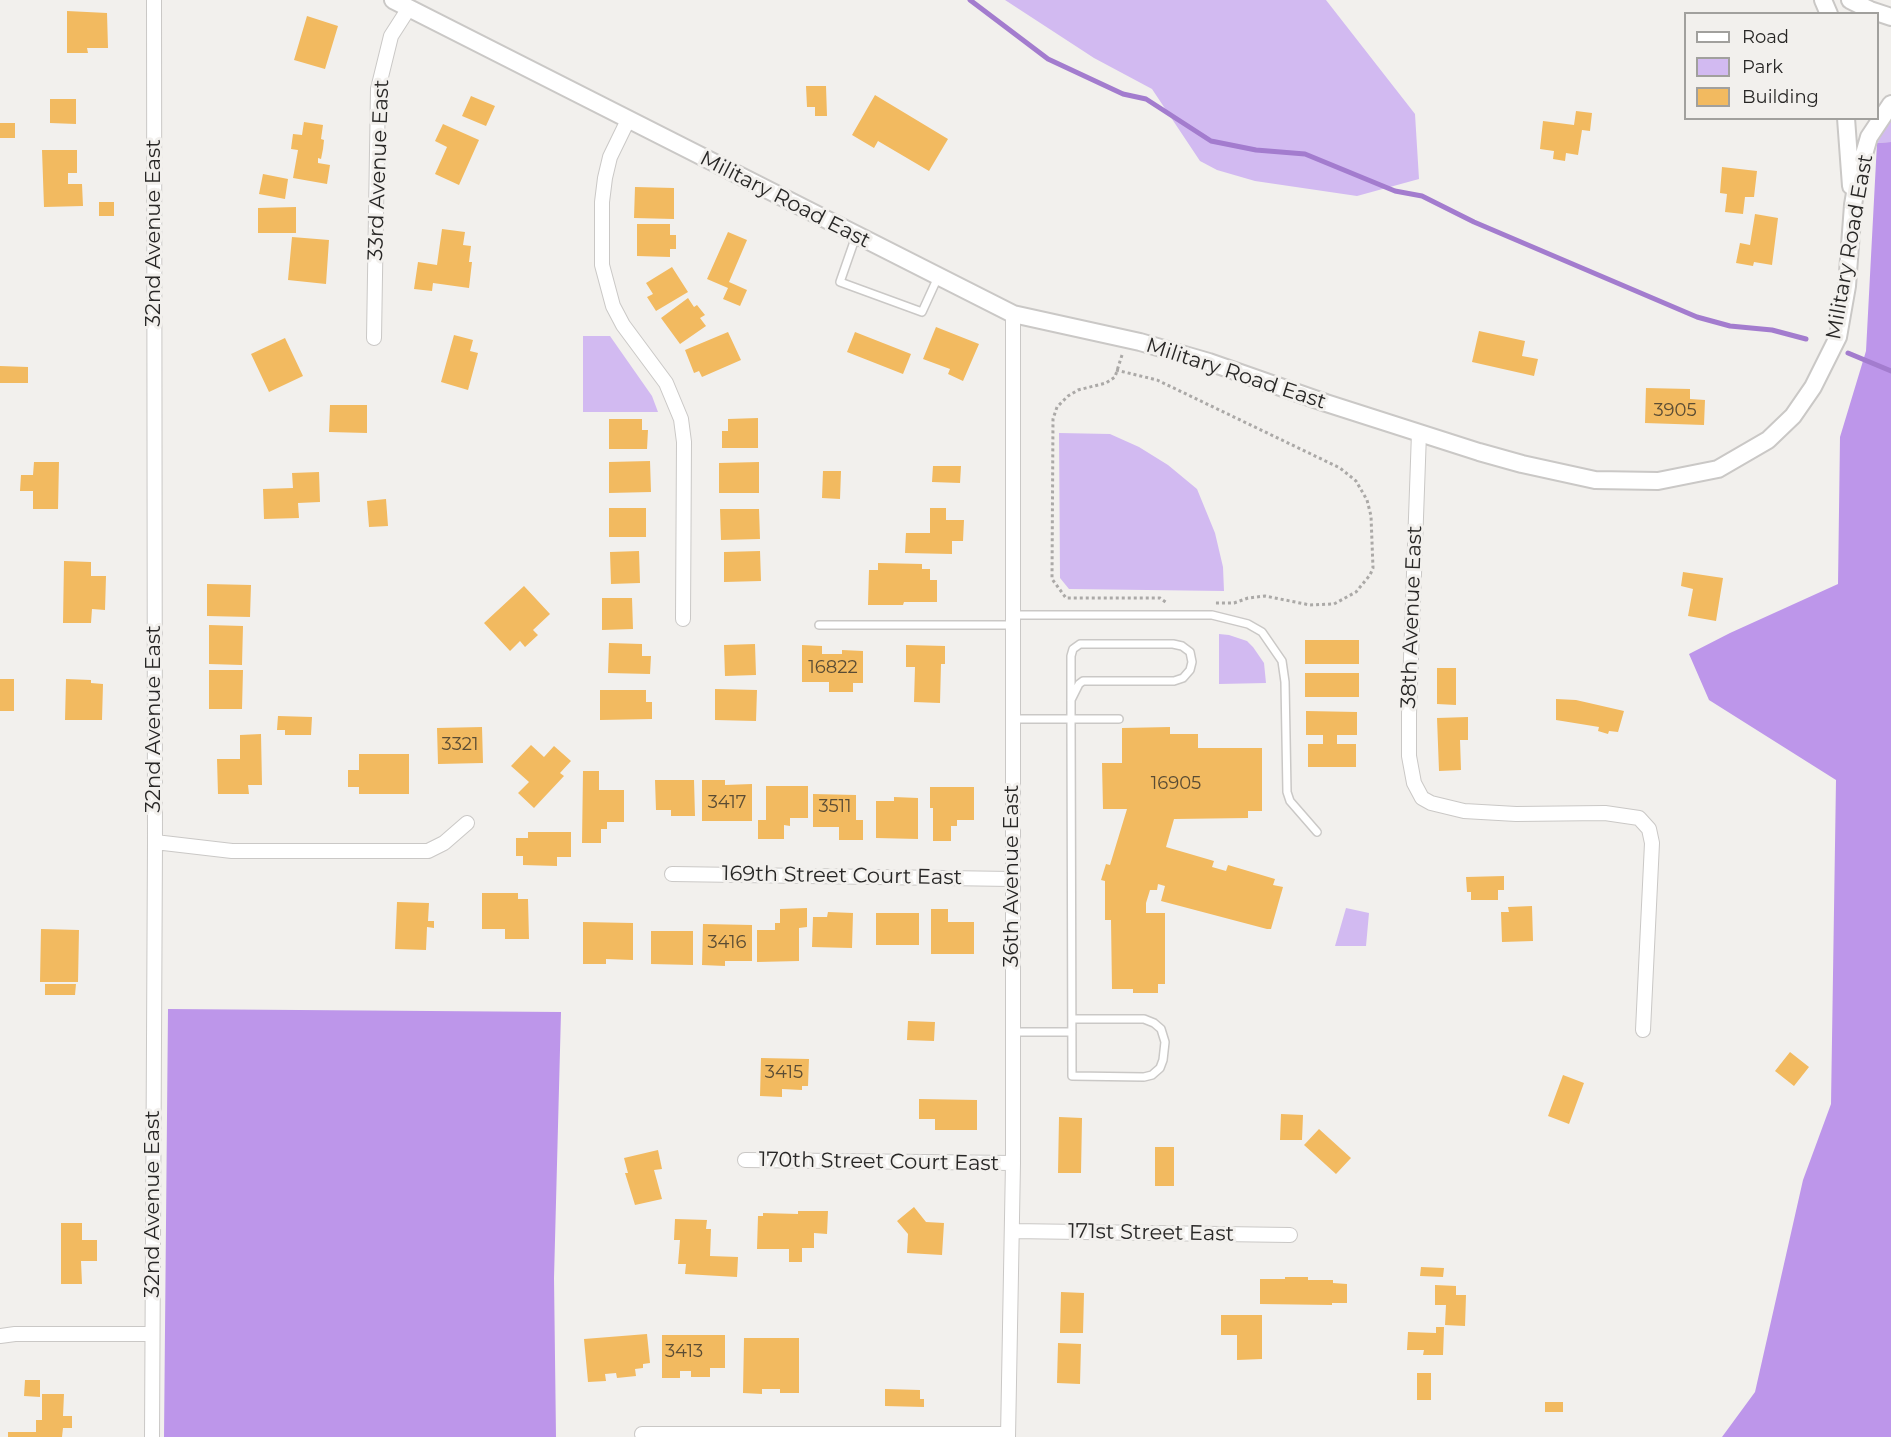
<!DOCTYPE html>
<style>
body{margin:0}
#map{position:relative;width:1891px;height:1437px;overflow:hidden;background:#f2f0ed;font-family:Montserrat,sans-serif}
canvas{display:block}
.legend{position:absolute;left:1684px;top:12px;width:195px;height:108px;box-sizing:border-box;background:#f2f0ed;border:2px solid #a1a09d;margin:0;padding:8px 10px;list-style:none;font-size:18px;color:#282726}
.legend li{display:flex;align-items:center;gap:12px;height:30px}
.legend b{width:30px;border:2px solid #a1a09d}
</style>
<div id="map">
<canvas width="1891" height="1437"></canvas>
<ul class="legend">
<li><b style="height:8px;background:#fff"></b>Road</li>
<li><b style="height:16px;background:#d2baf1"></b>Park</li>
<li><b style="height:16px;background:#f2ba60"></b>Building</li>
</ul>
</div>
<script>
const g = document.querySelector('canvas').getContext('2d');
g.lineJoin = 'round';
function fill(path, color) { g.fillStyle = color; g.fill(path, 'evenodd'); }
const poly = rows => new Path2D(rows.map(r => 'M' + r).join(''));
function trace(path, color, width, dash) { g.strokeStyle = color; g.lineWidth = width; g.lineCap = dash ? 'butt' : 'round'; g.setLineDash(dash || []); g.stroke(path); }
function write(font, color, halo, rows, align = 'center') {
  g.font = font + ' Montserrat,sans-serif'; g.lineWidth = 6; g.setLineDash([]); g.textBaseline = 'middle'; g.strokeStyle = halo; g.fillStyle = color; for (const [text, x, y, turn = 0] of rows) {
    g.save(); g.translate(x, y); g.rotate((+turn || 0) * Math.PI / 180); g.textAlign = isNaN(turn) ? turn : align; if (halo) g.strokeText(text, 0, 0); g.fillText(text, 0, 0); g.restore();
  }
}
const green = poly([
 [1005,0,1326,0,1415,114,1419,179,1357,196,1255,181,1217,170,1200,161,1152,89,1094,58],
 [1891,115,1891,142,1877,143,1885,129],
 [583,336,610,336,652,396,658,412,583,412],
 [1059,433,1110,434,1139,447,1168,465,1197,489,1215,533,1223,567,1224,591,1069,589,1060,578],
 [1219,634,1229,635,1247,641,1253,647,1264,663,1266,683,1219,684],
 [1346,908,1369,913,1366,946,1335,946]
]);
const forest = poly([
 [1891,142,1891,1437,1722,1437,1755,1392,1803,1180,1831,1104,1836,780,1709,700,1689,654,1730,633,1838,584,1840,437,1866,351,1877,143],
 [168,1009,561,1012,554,1278,556,1437,164,1437]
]);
const stream = poly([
 [970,0,1048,59,1123,94,1146,99,1211,141,1256,150,1305,154,1395,191,1422,196,1474,222,1697,317,1730,326,1772,330,1806,339],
 [1848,353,1891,371]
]);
const building = poly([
 [67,11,107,13,108,48,87,48,88,53,67,53],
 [307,16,338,26,325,69,294,60],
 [806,86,826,86,827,116,815,116,815,107,807,107],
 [875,95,948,139,929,171,878,141,874,148,852,135],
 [471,96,495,106,486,126,462,116],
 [50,99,76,99,76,124,50,123],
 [1576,111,1592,113,1590,131,1582,130,1578,155,1566,153,1565,161,1553,159,1554,151,1540,149,1543,121,1574,125],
 [304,122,323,125,321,139,324,140,323,149,321,159,318,158,318,163,330,165,327,184,293,178,298,150,291,149,293,134,302,135],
 [0,123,15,123,15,138,0,138],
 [443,124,479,140,459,185,435,174,447,147,435,141],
 [42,150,77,150,77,173,68,173,68,184,82,184,83,206,44,207],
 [1722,167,1757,171,1754,197,1745,197,1743,214,1725,212,1727,194,1720,193],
 [263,174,288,179,285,199,259,194],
 [635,187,674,188,674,219,634,218],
 [99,202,114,202,114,216,99,216],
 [296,207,296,233,258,233,258,208],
 [1755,214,1778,218,1772,265,1754,262,1753,266,1736,263,1740,243,1750,245],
 [637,224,670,224,670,235,676,235,676,249,670,249,670,257,637,256],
 [442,229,465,232,463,245,471,246,469,262,472,262,469,288,433,283,432,291,414,289,418,262,437,265],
 [728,232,747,240,729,282,747,290,740,306,723,299,728,288,707,279],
 [292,237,329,240,326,284,288,280],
 [672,267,688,292,656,311,647,297,653,294,646,283],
 [688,298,694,307,697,305,705,315,700,318,706,326,680,344,661,318],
 [936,327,979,344,963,381,948,374,950,369,923,359],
 [1479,331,1525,341,1522,356,1538,359,1534,376,1472,362],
 [728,332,741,360,702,377,699,371,694,373,685,350],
 [855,332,911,354,903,374,847,352],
 [454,335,473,340,470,351,478,353,468,390,441,382],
 [285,338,303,376,269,392,251,354],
 [0,366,28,367,28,383,0,383],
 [1646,388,1690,389,1690,399,1705,400,1704,425,1645,423],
 [330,405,367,405,367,433,329,432],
 [758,418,758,448,722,448,722,431,728,431,728,419],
 [609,419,642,419,642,430,648,430,647,449,609,449],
 [650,461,651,492,609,493,609,462],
 [34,462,59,462,58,509,33,509,33,491,20,491,21,475,33,475],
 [759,462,759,493,719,493,719,463],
 [933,466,961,466,960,483,932,482],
 [823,471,841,471,840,499,822,498],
 [319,472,320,502,298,503,299,518,264,519,263,489,293,488,292,473],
 [386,499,388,526,369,527,367,501],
 [609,508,646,508,646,537,609,537],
 [930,508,946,508,946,520,964,520,963,541,952,541,952,554,905,553,906,533,930,533],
 [720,509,759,509,760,539,721,540],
 [639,551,640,583,611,584,610,552],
 [760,551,761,581,724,582,724,552],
 [64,561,91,562,91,576,106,576,105,610,92,609,91,623,63,623],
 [878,563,922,564,922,569,930,569,930,580,937,580,937,602,904,602,903,605,868,605,869,570,878,570],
 [1683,572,1723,578,1716,621,1688,616,1693,589,1681,586],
 [207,584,251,585,250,617,207,616],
 [524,586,550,614,533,630,538,635,525,647,520,641,510,651,484,623],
 [602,598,632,598,633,629,602,630],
 [209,625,243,626,242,665,209,664],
 [1305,640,1359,640,1359,664,1305,664],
 [609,643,642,644,642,656,651,656,650,674,608,673],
 [755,644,756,675,725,676,724,645],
 [802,645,822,646,822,654,842,654,842,650,863,651,863,683,853,683,853,692,829,692,829,682,802,682],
 [906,645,945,646,945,664,941,664,940,703,914,702,915,667,906,667],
 [1437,668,1456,668,1456,705,1437,704],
 [209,670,243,670,242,709,209,709],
 [1305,673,1359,673,1359,697,1305,697],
 [0,679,14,679,14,711,0,711],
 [66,679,91,680,91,683,103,684,102,720,65,720],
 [715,689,757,690,756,721,715,720],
 [600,690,646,690,646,702,652,702,652,719,600,720],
 [1556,699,1576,700,1624,711,1618,732,1609,731,1608,734,1598,731,1599,727,1556,720],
 [1306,711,1357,712,1357,735,1337,735,1337,744,1356,744,1356,767,1308,767,1308,744,1323,744,1323,735,1306,735],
 [278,716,312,717,311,735,285,735,285,730,277,730],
 [1468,717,1468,740,1460,740,1461,770,1439,771,1437,718],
 [482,727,483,763,438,764,437,728],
 [1170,727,1170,734,1198,734,1198,748,1262,748,1262,811,1248,811,1248,818,1174,819,1166,847,1214,861,1212,867,1226,871,1228,865,1275,879,1273,885,1283,887,1271,929,1267,929,1161,901,1165,886,1158,884,1157,890,1150,890,1146,903,1146,913,1165,913,1165,984,1158,984,1158,993,1133,993,1133,989,1112,989,1111,920,1105,920,1105,881,1101,880,1106,864,1110,865,1127,809,1103,809,1102,763,1122,763,1122,728],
 [261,734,262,785,248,785,249,794,218,794,217,759,240,759,240,735],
 [531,745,544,757,554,746,571,761,560,773,564,776,534,808,518,793,529,782,511,766],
 [359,754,409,754,409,794,359,794,359,787,348,787,348,770,359,770],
 [583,771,599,771,599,790,624,790,624,822,607,822,607,829,601,829,601,843,582,843],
 [655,780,694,780,695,816,671,816,671,810,656,810],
 [702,780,725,780,725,785,752,784,752,821,702,821],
 [766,786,808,786,808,818,790,818,790,826,784,825,784,839,758,839,758,820,766,820],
 [930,787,974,787,974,820,957,820,957,826,951,826,951,841,933,841,933,808,930,808],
 [813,794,856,795,856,820,863,820,863,840,839,840,839,827,813,827],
 [894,797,918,798,918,839,876,838,876,801,894,801],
 [528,832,571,832,571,857,557,857,557,866,523,865,523,856,516,856,516,838,528,838],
 [1504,876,1504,890,1498,890,1498,900,1471,900,1471,892,1467,892,1466,877],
 [482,893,518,893,518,899,528,899,529,939,505,939,505,929,482,929],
 [397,902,429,903,428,921,434,921,434,928,427,927,426,950,395,949],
 [1532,906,1533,941,1502,942,1501,912,1509,912,1508,907],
 [807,908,807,927,799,928,799,961,757,962,757,930,775,930,775,923,780,923,780,909],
 [931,909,948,909,948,922,974,922,974,954,931,954],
 [828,912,853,913,852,948,812,947,813,917,827,917],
 [876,913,919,913,919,945,876,945],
 [583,922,633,923,633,960,606,959,606,964,583,964],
 [703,924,752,925,752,961,725,961,725,966,702,965],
 [41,929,79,930,78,982,40,982],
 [651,931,693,931,693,965,651,964],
 [45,984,76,984,75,995,45,995],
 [908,1021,935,1022,934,1041,907,1040],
 [1790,1052,1809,1067,1794,1086,1775,1071],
 [761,1058,809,1059,808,1086,802,1086,802,1090,782,1089,782,1097,760,1096],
 [1563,1075,1584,1083,1569,1124,1548,1116],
 [919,1099,977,1100,977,1130,935,1130,935,1119,919,1119],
 [1281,1114,1303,1115,1302,1140,1280,1140],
 [1059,1117,1082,1118,1081,1173,1058,1173],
 [1319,1129,1351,1158,1336,1174,1304,1145],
 [1155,1147,1174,1147,1174,1186,1155,1186],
 [658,1150,662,1169,654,1170,662,1199,635,1205,625,1173,628,1173,624,1158],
 [914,1207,926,1222,944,1223,942,1255,907,1253,908,1234,897,1221],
 [798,1211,828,1211,827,1234,814,1233,814,1248,802,1248,802,1262,789,1262,789,1249,757,1249,758,1216,763,1216,763,1213,798,1214],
 [675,1219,707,1220,706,1229,711,1229,710,1256,738,1257,737,1277,685,1274,686,1264,678,1264,680,1240,674,1240],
 [61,1223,82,1223,82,1240,97,1240,97,1261,81,1261,82,1284,61,1284],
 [1421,1267,1444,1268,1443,1277,1420,1276],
 [1285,1277,1308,1277,1308,1280,1333,1280,1333,1283,1347,1284,1347,1303,1332,1303,1332,1305,1260,1304,1260,1279,1285,1279],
 [1435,1285,1456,1286,1456,1295,1466,1295,1465,1326,1445,1325,1446,1305,1435,1305],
 [1061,1292,1084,1293,1083,1333,1060,1333],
 [1221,1315,1262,1315,1262,1359,1237,1360,1237,1335,1221,1335],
 [1436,1327,1444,1327,1443,1355,1423,1355,1424,1350,1407,1350,1408,1332,1436,1333],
 [647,1334,650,1363,643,1364,643,1368,635,1369,636,1376,617,1378,616,1373,605,1374,606,1381,588,1382,584,1339],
 [662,1335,725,1335,725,1368,710,1368,710,1377,691,1377,691,1371,680,1371,680,1378,662,1378],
 [744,1338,799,1338,799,1393,780,1393,780,1389,762,1389,762,1394,743,1393],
 [1058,1343,1081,1344,1080,1384,1057,1383],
 [1417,1373,1431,1373,1431,1400,1417,1400],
 [25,1380,40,1380,40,1397,24,1396],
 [885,1389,920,1390,920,1399,924,1399,924,1407,885,1406],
 [42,1394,64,1394,63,1416,72,1416,72,1428,63,1428,62,1437,8,1437,8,1432,36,1432,36,1420,42,1420],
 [1545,1402,1563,1402,1563,1412,1545,1412]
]);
const path = poly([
 [1122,355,1115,377,1106,383,1078,390,1068,396,1057,407,1053,419,1052,579,1066,598,1160,598,1167,603],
 [1116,370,1157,380,1340,468,1356,481,1367,500,1371,516,1373,568,1370,575,1356,592,1334,604,1310,605,1265,596,1248,598,1234,603,1215,603]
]);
const service = poly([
 [856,236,840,282,922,312,938,277],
 [1012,615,1212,615,1248,624,1262,632,1282,661,1285,682,1287,792,1290,801,1317,832],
 [819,625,1012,625],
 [1071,700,1079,684,1083,681,1174,681,1183,678,1190,670,1192,662,1190,652,1182,646,1173,644,1080,644,1073,649,1071,656,1071,719,1072,1076,1144,1077,1152,1075,1160,1068,1163,1060,1165,1042,1161,1029,1154,1023,1144,1019,1072,1019],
 [1012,719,1119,719],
 [1012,1032,1072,1032]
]);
const minor = poly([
 [628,120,610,157,605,178,602,202,602,265,613,306,623,325,666,383,681,419,684,442,683,619],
 [374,338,378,89,391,36,409,8],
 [1419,433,1409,714,1409,756,1414,783,1422,798,1431,803,1464,811,1516,814,1605,813,1639,818,1649,829,1652,843,1643,1030],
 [155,842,232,851,428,851,444,843,467,823],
 [672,874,1012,879],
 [745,1160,1013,1163],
 [1012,1231,1290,1235],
 [0,1336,15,1334,152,1334],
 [642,1434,1008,1434],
 [152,1437,155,842,154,0],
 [1008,1437,1013,1163,1013,314]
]);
const tertiary = poly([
 [393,0,1013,314,1140,342,1209,362,1326,403,1479,452,1522,464,1595,480,1658,481,1718,469,1768,440,1793,416,1813,387,1838,337,1847,286,1853,205,1858,175,1869,137,1891,104],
 [1823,0,1829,14],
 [1850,0,1870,10,1891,17],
 [1846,118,1851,186]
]);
const numberNames = [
 ["3905",1675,411],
 ["16822",833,668],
 ["3321",460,745],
 ["16905",1176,784],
 ["3417",727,803],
 ["3511",835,807],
 ["3416",727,943],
 ["3415",784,1073],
 ["3413",684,1352]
];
const streetNames = [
 ["33rd Avenue East",379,170,-88],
 ["Military Road East",785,200,27],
 ["32nd Avenue East",154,233,-90],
 ["Military Road East",1850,247,-80],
 ["Military Road East",1236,374,18],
 ["38th Avenue East",1412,617,-88],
 ["32nd Avenue East",154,719,-90],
 ["169th Street Court East",842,876,1],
 ["36th Avenue East",1012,876,-90],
 ["170th Street Court East",879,1162,1],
 ["32nd Avenue East",153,1204,-90],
 ["171st Street East",1151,1233,1]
];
fill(green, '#d2baf1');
fill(forest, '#bd96ea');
trace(stream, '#a37cce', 5);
fill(building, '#f2ba60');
trace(service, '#cac8c6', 10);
trace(minor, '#cac8c6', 16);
trace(tertiary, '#cac8c6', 20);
trace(path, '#aba9a7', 3, [3, 3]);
trace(service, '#fff', 7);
trace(minor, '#fff', 14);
trace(tertiary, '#fff', 16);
write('18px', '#5a4c34', null, numberNames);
write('21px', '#282726', '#f2f0ed', streetNames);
</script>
